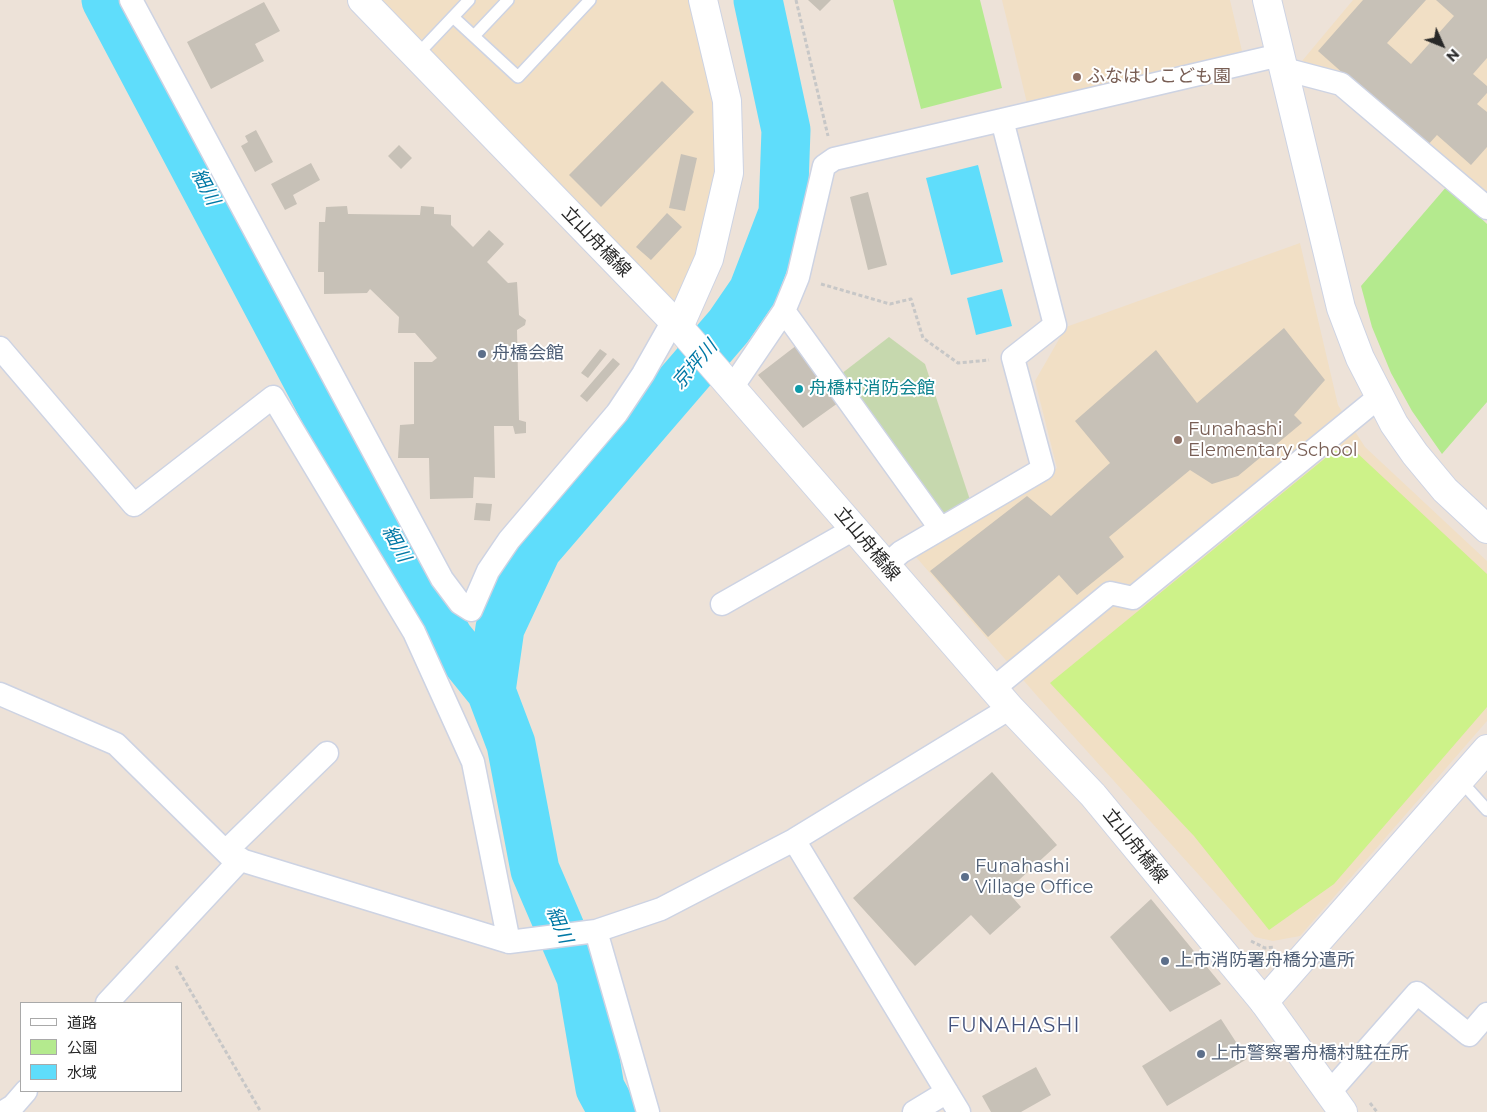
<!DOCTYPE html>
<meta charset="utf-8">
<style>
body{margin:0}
#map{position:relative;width:1487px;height:1112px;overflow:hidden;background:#ede2d8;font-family:Montserrat,"Noto Sans JP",sans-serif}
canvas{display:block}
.legend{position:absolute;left:20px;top:1002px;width:162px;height:90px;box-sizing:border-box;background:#fff;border:1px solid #a9a9a9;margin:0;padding:6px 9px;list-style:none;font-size:15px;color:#282828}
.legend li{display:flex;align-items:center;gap:10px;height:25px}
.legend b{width:25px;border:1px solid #a9a9a9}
.north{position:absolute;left:1417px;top:20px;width:50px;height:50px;-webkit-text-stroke:4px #fff;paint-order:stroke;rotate:134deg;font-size:14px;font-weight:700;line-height:20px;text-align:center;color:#282828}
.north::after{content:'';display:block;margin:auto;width:18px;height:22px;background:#282828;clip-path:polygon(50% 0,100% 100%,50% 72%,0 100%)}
</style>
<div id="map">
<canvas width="1487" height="1112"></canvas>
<ul class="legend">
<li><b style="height:6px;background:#fff"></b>道路</li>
<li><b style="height:14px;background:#b4ea8e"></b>公園</li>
<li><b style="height:14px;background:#5fddfb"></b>水域</li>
</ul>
<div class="north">N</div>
</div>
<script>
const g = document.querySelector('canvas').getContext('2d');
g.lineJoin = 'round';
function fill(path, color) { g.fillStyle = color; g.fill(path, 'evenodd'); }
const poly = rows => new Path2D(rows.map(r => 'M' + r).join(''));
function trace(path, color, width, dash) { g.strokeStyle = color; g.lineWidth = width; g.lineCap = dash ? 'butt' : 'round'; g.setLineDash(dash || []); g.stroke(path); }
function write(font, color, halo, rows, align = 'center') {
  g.font = font + ' Montserrat,"Noto Sans JP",sans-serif'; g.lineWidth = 4; g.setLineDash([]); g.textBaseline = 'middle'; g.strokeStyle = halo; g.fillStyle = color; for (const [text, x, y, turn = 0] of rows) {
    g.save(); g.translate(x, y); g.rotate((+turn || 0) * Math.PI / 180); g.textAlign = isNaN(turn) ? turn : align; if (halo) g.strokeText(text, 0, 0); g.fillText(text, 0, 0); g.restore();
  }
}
const education = poly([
 [362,0,703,0,729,173,679,327],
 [1002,0,1230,0,1242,51,1027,103],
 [1353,0,1487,0,1487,203,1338,75,1302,61],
 [1300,243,1338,405,1365,447,1487,561,1487,721,1300,936,1273,941,1255,937,1038,697,916,557,1057,468,1035,381,1066,327]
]);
const green = poly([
 [893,0,980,0,1002,88,921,109],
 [1447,186,1487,224,1487,402,1442,454,1412,411,1391,373,1372,327,1361,286]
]);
const cemetery = poly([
 [889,337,925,364,970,500,942,518,841,374]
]);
const pitch = poly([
 [1334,451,1356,452,1487,574,1487,707,1334,884,1269,930,1194,836,1050,683]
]);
const water = poly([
 [978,165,1003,262,951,275,926,178],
 [1002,289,1012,326,976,335,967,298]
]);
const river = poly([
 [106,0,367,492,449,639,491,691,511,744,535,870,581,977,600,1088,613,1112],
 [491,691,500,628,537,549,729,326,753,291,783,213,786,130,758,0]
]);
const building = poly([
 [808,0,831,0,820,11],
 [1363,0,1426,0,1387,43,1411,64,1454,16,1436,0,1487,0,1487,58,1473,74,1487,86,1487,93,1477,104,1487,112,1487,147,1471,165,1437,135,1426,147,1318,51],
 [264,2,280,31,255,44,264,61,211,89,187,42],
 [662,81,694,112,601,207,569,175],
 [256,130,273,162,255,172,241,146,248,142,245,136],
 [399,145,412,158,401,169,388,156],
 [681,154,697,158,685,211,669,208],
 [311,163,320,180,293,195,297,204,285,210,271,184],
 [868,192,887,265,868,270,850,197],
 [347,206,348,214,420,215,421,206,434,207,434,214,451,215,451,225,473,247,489,230,504,244,487,262,508,283,517,282,519,315,526,320,525,325,517,330,519,420,526,422,526,433,515,434,513,426,494,426,495,478,474,477,473,498,430,499,429,458,398,458,400,425,414,424,414,362,432,362,437,358,415,333,398,333,399,317,370,289,367,293,324,294,324,272,318,272,319,222,325,222,326,207],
 [667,213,682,227,651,260,636,247],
 [1284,328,1325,380,1294,415,1302,423,1238,476,1212,484,1190,470,1109,537,1124,557,1077,595,1059,575,988,637,930,571,1027,496,1051,516,1110,463,1075,421,1156,350,1197,403],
 [797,345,838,403,803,428,758,375],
 [600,349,607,354,588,378,581,373],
 [613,358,620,364,587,402,580,396],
 [476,503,492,504,490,521,474,520],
 [992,772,1057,845,1007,891,1021,907,990,935,971,915,915,966,853,898],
 [1151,899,1221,984,1170,1012,1110,937],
 [1221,1019,1247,1059,1167,1106,1142,1066],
 [1036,1067,1051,1095,1021,1112,991,1112,982,1096]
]);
const path = poly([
 [796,0,828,136],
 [821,284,890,304,911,299,923,338,958,363,989,360],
 [1251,941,1265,948,1275,947],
 [176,966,261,1112],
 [1370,1103,1377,1112]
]);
const service = poly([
 [453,17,518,77,590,0],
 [474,36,508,0],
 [416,56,469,0],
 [1460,780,1487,810]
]);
const minor = poly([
 [131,0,442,579,460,603,471,610,488,571,509,540,617,413,643,374,673,321],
 [1284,69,1341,84,1487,208],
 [1002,120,1280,55],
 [784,311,940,528],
 [0,348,134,505,273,397,414,632,473,762,509,942],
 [731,389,784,311,798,277,824,166,834,159,1002,120,1055,325,1013,358,1043,469,901,552,885,566],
 [722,604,854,529],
 [993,689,1110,593,1133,598,1379,397],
 [0,694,116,744,231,857,509,942,596,931,661,909,794,840,1010,708],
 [794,840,959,1112],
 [226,851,327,753],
 [596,931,648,1112],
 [107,1003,241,859],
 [1329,1093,1417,993,1469,1035,1487,1014],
 [3,1112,13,1106,26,1091],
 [914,1112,947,1092]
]);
const tertiary = poly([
 [1267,0,1341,308,1360,358,1394,424,1415,454,1445,490,1487,529],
 [679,327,709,259,729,173,727,101,703,0],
 [1264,1002,1487,749]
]);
const secondary = poly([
 [362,0,679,327,1010,708,1093,795,1264,1002,1343,1112]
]);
const markers = [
 [1077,77,5,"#8d6e63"],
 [482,354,5,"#5c6f8a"],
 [799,389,5,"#0f9aa8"],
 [1178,440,5,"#8d6e63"],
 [965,877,5,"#5c6f8a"],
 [1165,961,5,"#5c6f8a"],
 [1201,1054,5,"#5c6f8a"]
];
const educationNames = [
 ["ふなはしこども園",1087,77],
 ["Funahashi",1188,430],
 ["Elementary School",1188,451]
];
const streetNames = [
 ["立山舟橋線",596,242,46],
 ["立山舟橋線",867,544,50],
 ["立山舟橋線",1135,846,51]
];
const serviceNames = [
 ["舟橋会館",492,354],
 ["Funahashi",975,867],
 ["Village Office",975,888],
 ["上市消防署舟橋分遣所",1175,961],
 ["上市警察署舟橋村駐在所",1211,1054]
];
const cultureNames = [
 ["舟橋村消防会館",809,389]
];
const waterNames = [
 ["細川",205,187,62],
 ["京坪川",695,365,-49],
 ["細川",396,544,61],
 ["細川",559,925,67]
];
const quarterNames = [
 ["FUNAHASHI",1014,1026]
];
fill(education, '#f1dfc5');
fill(green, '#b4ea8e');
fill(cemetery, '#c6d8ae');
fill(pitch, '#cdf289');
fill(water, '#5fddfb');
trace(river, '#5fddfb', 49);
fill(building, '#c7c1b7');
trace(service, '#cdd3e3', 14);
trace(minor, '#cdd3e3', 25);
trace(tertiary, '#cdd3e3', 30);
trace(secondary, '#cdd3e3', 30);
trace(path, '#c7c7c7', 3, [4, 2.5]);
trace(service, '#fff', 11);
trace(minor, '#fff', 22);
trace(tertiary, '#fff', 28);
trace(secondary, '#fff', 28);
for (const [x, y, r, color] of markers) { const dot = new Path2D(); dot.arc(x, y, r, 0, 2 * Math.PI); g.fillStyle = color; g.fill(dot); trace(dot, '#fff', 2); }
write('18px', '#785e54', '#fff', educationNames, 'left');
write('18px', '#282828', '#fff', streetNames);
write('18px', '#4e5e75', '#fff', serviceNames, 'left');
write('18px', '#0d838f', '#fff', cultureNames, 'left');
write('italic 19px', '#0078a5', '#fff', waterNames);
g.letterSpacing = '1px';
write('20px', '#45537d', '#fff', quarterNames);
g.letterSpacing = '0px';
</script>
